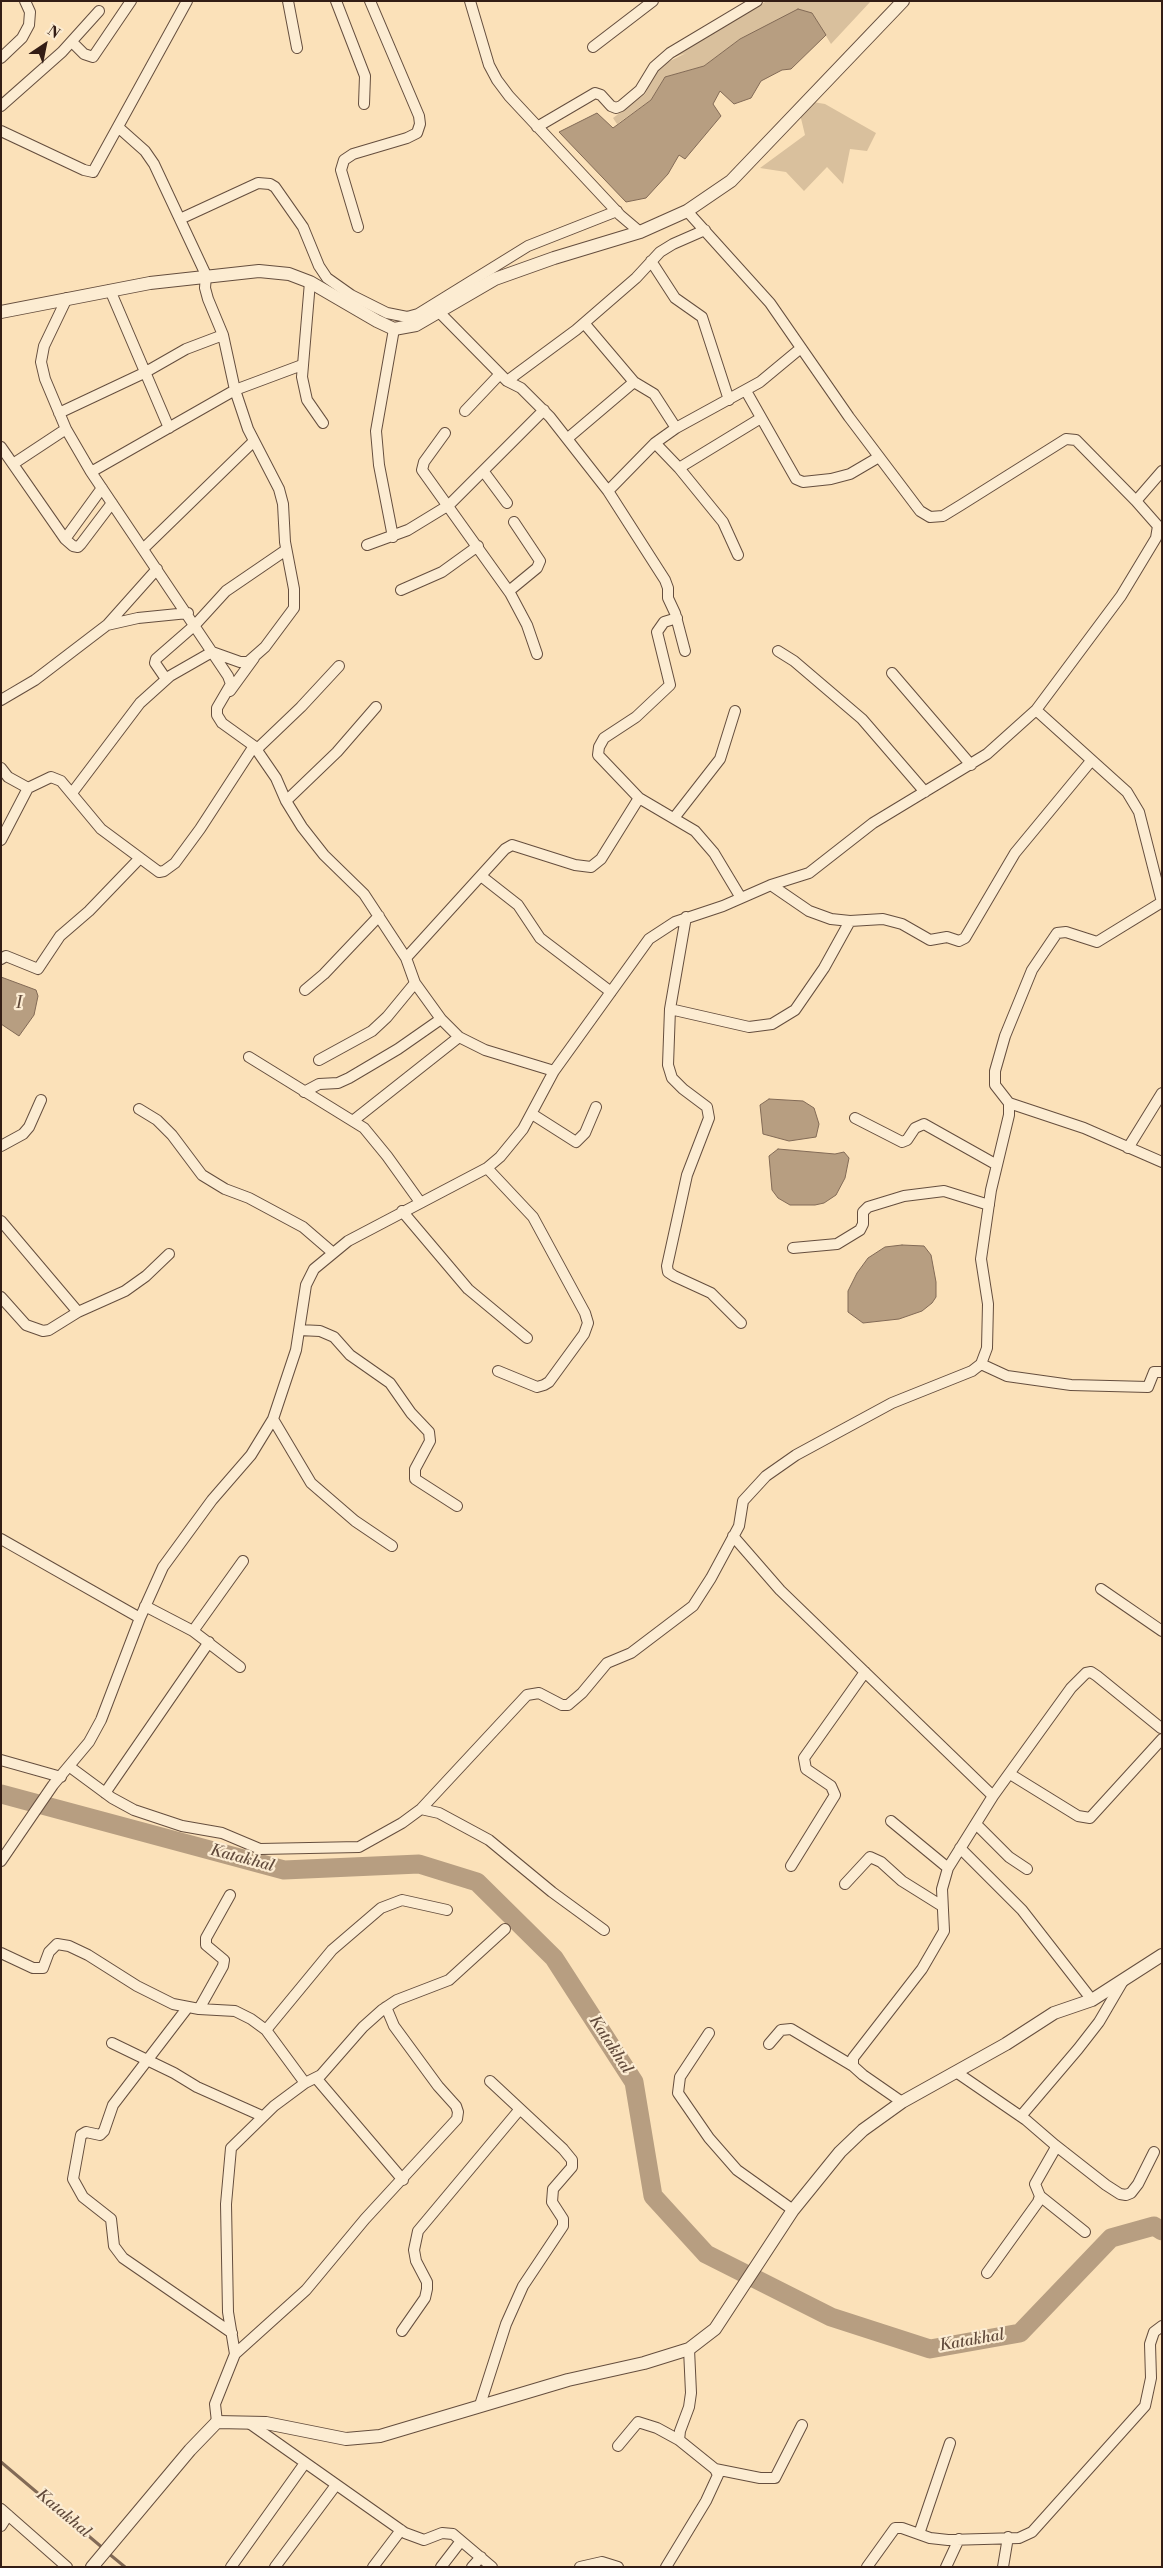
<!DOCTYPE html>
<style>
body{margin:0}
#map{position:relative;width:1163px;height:2568px;overflow:hidden;background:#fbe1b9;font-family:"Libre Bodoni",serif}
canvas{display:block}
.frame{position:absolute;inset:0;border:2px solid #331d15;pointer-events:none}
.north{position:absolute;left:20px;top:20px;width:50px;height:50px;-webkit-text-stroke:4px #fcecd2;paint-order:stroke;rotate:34deg;font-size:14px;font-weight:700;line-height:20px;text-align:center;color:#331d15}
.north::after{content:'';display:block;margin:auto;width:18px;height:22px;background:#331d15;clip-path:polygon(50% 0,100% 100%,50% 72%,0 100%)}
</style>
<div id="map">
<canvas width="1163" height="2568"></canvas>
<div class="frame"></div>
<div class="north">N</div>
</div>
<script>
const g = document.querySelector('canvas').getContext('2d');
g.lineJoin = 'round';
function fill(path, color) { g.fillStyle = color; g.fill(path, 'evenodd'); }
const poly = rows => new Path2D(rows.map(r => 'M' + r).join(''));
function trace(path, color, width, dash) { g.strokeStyle = color; g.lineWidth = width; g.lineCap = dash ? 'butt' : 'round'; g.setLineDash(dash || []); g.stroke(path); }
function write(font, color, halo, rows, align = 'center') {
  g.font = font + ' "Libre Bodoni",serif'; g.lineWidth = 4.5; g.setLineDash([]); g.textBaseline = 'middle'; g.strokeStyle = halo; g.fillStyle = color; for (const [text, x, y, turn = 0] of rows) {
    g.save(); g.translate(x, y); g.rotate((+turn || 0) * Math.PI / 180); g.textAlign = isNaN(turn) ? turn : align; if (halo) g.strokeText(text, 0, 0); g.fillText(text, 0, 0); g.restore();
  }
}
const green = poly([
 [767,1,871,1,831,44,812,13,740,39,704,66,665,77,651,100,617,124,613,118,645,94,658,67,686,53,666,60,722,24],
 [813,102,825,104,876,133,867,151,850,149,843,184,827,167,804,191,786,172,760,168,805,135,799,110]
]);
const water = poly([
 [798,9,812,13,826,35,791,69,782,70,761,81,751,98,734,104,720,91,713,104,721,116,685,159,679,155,668,174,646,198,626,202,559,132,597,113,613,128,651,100,665,77,704,66,740,39,798,9],
 [1,977,36,990,38,996,34,1015,19,1036,1,1024,1,977],
 [769,1099,803,1101,814,1108,819,1124,816,1137,789,1141,763,1134,760,1105,769,1099],
 [778,1149,835,1154,844,1152,849,1158,845,1178,836,1195,824,1203,815,1205,790,1205,778,1198,772,1190,769,1156,778,1149],
 [902,1245,924,1246,931,1255,936,1282,936,1297,932,1303,922,1311,899,1319,863,1323,848,1312,848,1291,857,1273,868,1258,885,1247,902,1245]
]);
const stream = poly([
 [1,2462,104,2549],
 [108,2553,125,2567]
]);
const river = poly([
 [1,1794,284,1870,419,1864,477,1882,554,1958,634,2082,653,2196,706,2254,831,2317,930,2349,1020,2333,1111,2238,1154,2226,1162,2231]
]);
const minor = poly([
 [288,1,297,48],
 [336,1,365,76,364,104],
 [470,1,489,65,497,80,509,96,620,215,640,232],
 [72,42,84,54,93,57,131,1],
 [593,47,653,1],
 [1,58,22,38,29,25,30,12,25,1],
 [1,106,62,52,99,11],
 [537,127,595,93,601,95,611,106,616,108,621,106,640,90,654,67,670,53,757,1],
 [1,131,84,170,93,172,187,1],
 [687,211,770,303,849,417,920,511,930,517,943,516,961,505,1066,439,1076,440,1136,501,1162,471],
 [180,219,258,183,270,184,275,187,303,227,319,266,327,278,351,295,387,313,407,317,418,314,528,246,617,211],
 [358,227,341,170,344,160,353,154,407,138,417,133,420,124,419,116,370,1],
 [651,261,675,298,702,317,729,400],
 [310,282,302,377,307,400,323,423],
 [110,290,169,428],
 [67,298,44,346,41,362,45,379,66,429,91,472,228,676,231,684,217,708,217,715,222,723,254,746,276,778,286,801,302,827,324,855,364,894,406,958,415,983,441,1019,459,1037,485,1050,554,1071],
 [439,312,507,381,521,388,550,417,608,491,665,580,668,588,668,598,675,613,685,651],
 [584,323,634,382,654,394,676,428],
 [507,381,576,330,636,278,660,252,673,244,705,230],
 [746,391,796,479,803,482,831,479,850,474,879,457],
 [465,411,500,374],
 [59,413,144,373,186,349,223,335],
 [445,433,424,462,422,470,510,593,527,625,537,654],
 [568,438,634,382],
 [655,443,679,468,723,522,738,555],
 [1,447,65,539,73,546,78,547,81,544,112,503],
 [13,464,66,429],
 [679,468,761,418],
 [91,472,235,390,302,365],
 [484,472,507,503],
 [608,491,655,443,676,428,760,382,801,348],
 [393,537,379,465,376,431,394,329],
 [65,539,102,488],
 [367,545,408,530,449,505,544,410],
 [143,549,253,442],
 [401,590,442,572,478,546],
 [509,591,537,568,540,561,514,522],
 [677,618,664,622,657,632,670,685,636,717,604,738,599,747,598,755,639,798,695,831,714,853,741,898],
 [108,624,157,569],
 [778,651,794,661,862,719,925,792],
 [892,673,971,765],
 [166,679,155,663,156,659,195,625,226,591,286,550],
 [230,691,254,658],
 [1,700,35,680,107,625,138,618,188,613],
 [256,750,301,707,339,666],
 [1,768,8,777,28,788,51,777,61,781,101,829,159,872,164,871,175,863,200,829,254,746],
 [72,793,140,703,170,676,212,652,240,662,248,662,265,647,294,608,294,589,285,542,283,504,279,489,248,429,235,390,223,335,208,299,205,288,206,275,154,164,145,151,118,127],
 [286,801,337,752,376,707],
 [674,818,720,759,735,711],
 [1,840,28,788],
 [481,876,518,905,540,938,611,992],
 [771,885,809,911,831,919,850,921,883,919,902,924,930,940,947,937,959,941,965,938,1015,853,1091,761],
 [686,917,670,1009,668,1065,672,1078,683,1089,707,1107,709,1118,687,1175,667,1266,668,1272,674,1276,711,1293,741,1323],
 [406,958,505,849,512,845,575,865,591,867,601,859,639,798],
 [1,959,6,956,38,969,60,936,89,911,140,858],
 [305,990,324,974,379,916],
 [670,1009,749,1027,772,1024,795,1010,824,968,850,921],
 [249,1057,364,1128,387,1156,420,1202],
 [319,1060,372,1031,387,1017,415,983],
 [304,1092,319,1084,338,1083,349,1078,398,1049,441,1019],
 [1009,1103,1084,1128,1162,1162],
 [139,1109,157,1120,172,1135,202,1175,225,1189,249,1198,303,1227,332,1252],
 [532,1114,576,1142,585,1133,596,1107],
 [855,1118,902,1142,907,1140,915,1128,924,1124,997,1165],
 [354,1120,459,1037],
 [1,1146,23,1134,29,1127,41,1100],
 [1128,1148,1162,1093],
 [487,1168,533,1217,585,1313,588,1323,584,1334,549,1382,544,1385,537,1387,498,1371],
 [402,1211,468,1289,527,1338],
 [1,1221,78,1312],
 [793,1248,837,1244,860,1230,863,1224,863,1212,868,1207,904,1196,944,1191,989,1205],
 [1,1297,26,1325,43,1331,49,1330,78,1312,125,1291,146,1276,169,1254],
 [299,1330,320,1331,334,1337,350,1355,390,1383,411,1413,429,1432,430,1441,415,1469,415,1479,457,1506],
 [981,1364,1007,1376,1071,1385,1148,1387,1154,1372,1162,1372],
 [273,1419,311,1483,355,1521,392,1546],
 [733,1536,780,1590,993,1796],
 [1,1539,140,1618],
 [1101,1589,1162,1631],
 [145,1606,193,1631,240,1667],
 [193,1631,243,1561],
 [1,1760,61,1777],
 [70,1767,112,1798,134,1810,182,1826,222,1833,260,1849,359,1847,402,1823,421,1809,527,1695,539,1693,562,1705,568,1705,582,1693,607,1663,631,1653,693,1606,711,1578,739,1526,743,1501,766,1476,796,1455,892,1403,972,1371,981,1364,987,1348,988,1304,981,1259,991,1190,1009,1115,1009,1103,995,1085,995,1071,1005,1036,1032,970,1057,933,1066,932,1097,942,1162,902,1139,812,1127,792,1036,710,1121,596,1156,538,1158,526,1136,501],
 [1010,1774,1078,1816,1090,1818,1162,1739],
 [105,1793,209,1642],
 [421,1809,439,1813,489,1840,552,1892,604,1930],
 [891,1821,948,1868],
 [976,1824,1009,1857,1027,1869],
 [960,1848,1022,1910,1092,2000],
 [1,1861,53,1785,89,1742,101,1720,140,1618,163,1567,212,1500,251,1455,273,1419,296,1350,306,1285,314,1269,348,1241,487,1168,500,1157,523,1129,554,1071,649,939,675,922,723,906,771,885,809,873,873,823,987,754,1036,710],
 [791,1866,835,1795,831,1786,806,1769,804,1758,865,1672],
 [845,1884,870,1857,881,1862,902,1881,942,1906],
 [1,1953,33,1968,43,1968,49,1952,57,1944,69,1946,88,1955,137,1986,173,2004,199,2009,235,2011,251,2019,266,2030,305,2083],
 [188,2007,113,2105,104,2131,100,2135,86,2132,81,2135,73,2179,83,2197,111,2219,114,2246,123,2258,232,2333],
 [199,2009,223,1966,224,1960,206,1945,206,1938,230,1895],
 [266,2030,332,1950,381,1908,402,1900,447,1910],
 [709,2033,680,2077,678,2093,709,2138,737,2170,793,2210],
 [112,2043,174,2073,197,2087,262,2116],
 [769,2044,781,2030,791,2029,853,2066],
 [956,2072,1026,2120,1055,2145,1055,2149,1035,2184,1040,2196,1038,2202,987,2273],
 [316,2078,403,2180],
 [902,2102,863,2075,853,2066,853,2058,922,1969,944,1931,942,1889,948,1868,993,1796,1071,1688,1086,1673,1091,1672,1097,1676,1161,1728],
 [1021,2116,1078,2049,1099,2022,1123,1981],
 [1055,2145,1106,2185,1120,2194,1126,2195,1131,2193,1138,2184,1154,2152],
 [1040,2196,1085,2232],
 [402,2331,425,2298,427,2289,427,2282,416,2261,414,2250,418,2231,520,2109],
 [235,2354,228,2312,226,2204,231,2148,274,2106,305,2083,321,2075,363,2027,382,2010,397,2000,449,1980,505,1929],
 [480,2405,506,2324,523,2286,563,2226,563,2219,552,2202,553,2189,572,2167,572,2160,563,2149,490,2081],
 [217,2422,215,2404,235,2354,306,2290,365,2219,457,2119,458,2112,456,2106,438,2086,394,2026,386,2007],
 [249,2423,405,2533,424,2540,442,2533,453,2534,492,2567],
 [618,2446,638,2422,657,2428,679,2440],
 [715,2469,760,2478,775,2478,802,2425],
 [1,2509,67,2567],
 [1,2526,8,2515],
 [919,2534,950,2443],
 [231,2567,305,2463],
 [275,2567,336,2485],
 [373,2567,401,2530],
 [441,2567,461,2541],
 [472,2567,481,2557],
 [580,2567,602,2562,618,2567],
 [666,2567,706,2501,718,2475,715,2469,679,2440,680,2431,689,2407,691,2393,689,2349],
 [867,2567,895,2528,902,2528,930,2538,948,2540,1019,2538,1032,2532,1145,2406,1151,2378,1150,2344,1154,2332,1162,2326],
 [946,2567,959,2539],
 [1003,2567,1008,2537]
]);
const tertiary = poly([
 [1,312,150,283,259,271,289,274,310,282,377,321,394,329,416,325,495,279,554,258,640,232,687,211,731,181,903,1],
 [92,2567,190,2450,217,2422,266,2423,346,2439,380,2436,568,2380,644,2363,689,2349,715,2329,793,2210,840,2152,863,2130,902,2102,1006,2044,1054,2013,1092,2000,1162,1955]
]);
const waterNames = [
 ["I",19,1004],
 ["Katakhal",242,1859,15],
 ["Katakhal",610,2045,57],
 ["Katakhal",972,2341,-10],
 ["Katakhal",63,2514,40]
];
fill(green, '#d9c09d');
fill(water, '#b79e81');
trace(water, '#826a56', 1);
trace(stream, '#826a56', 3);
trace(river, '#b79e81', 19);
trace(minor, '#654e3e', 12);
trace(tertiary, '#654e3e', 14);
trace(minor, '#fcecd2', 10);
trace(tertiary, '#fcecd2', 12);
write('italic 16px', '#614a3b', '#fcecd2', waterNames);
</script>
